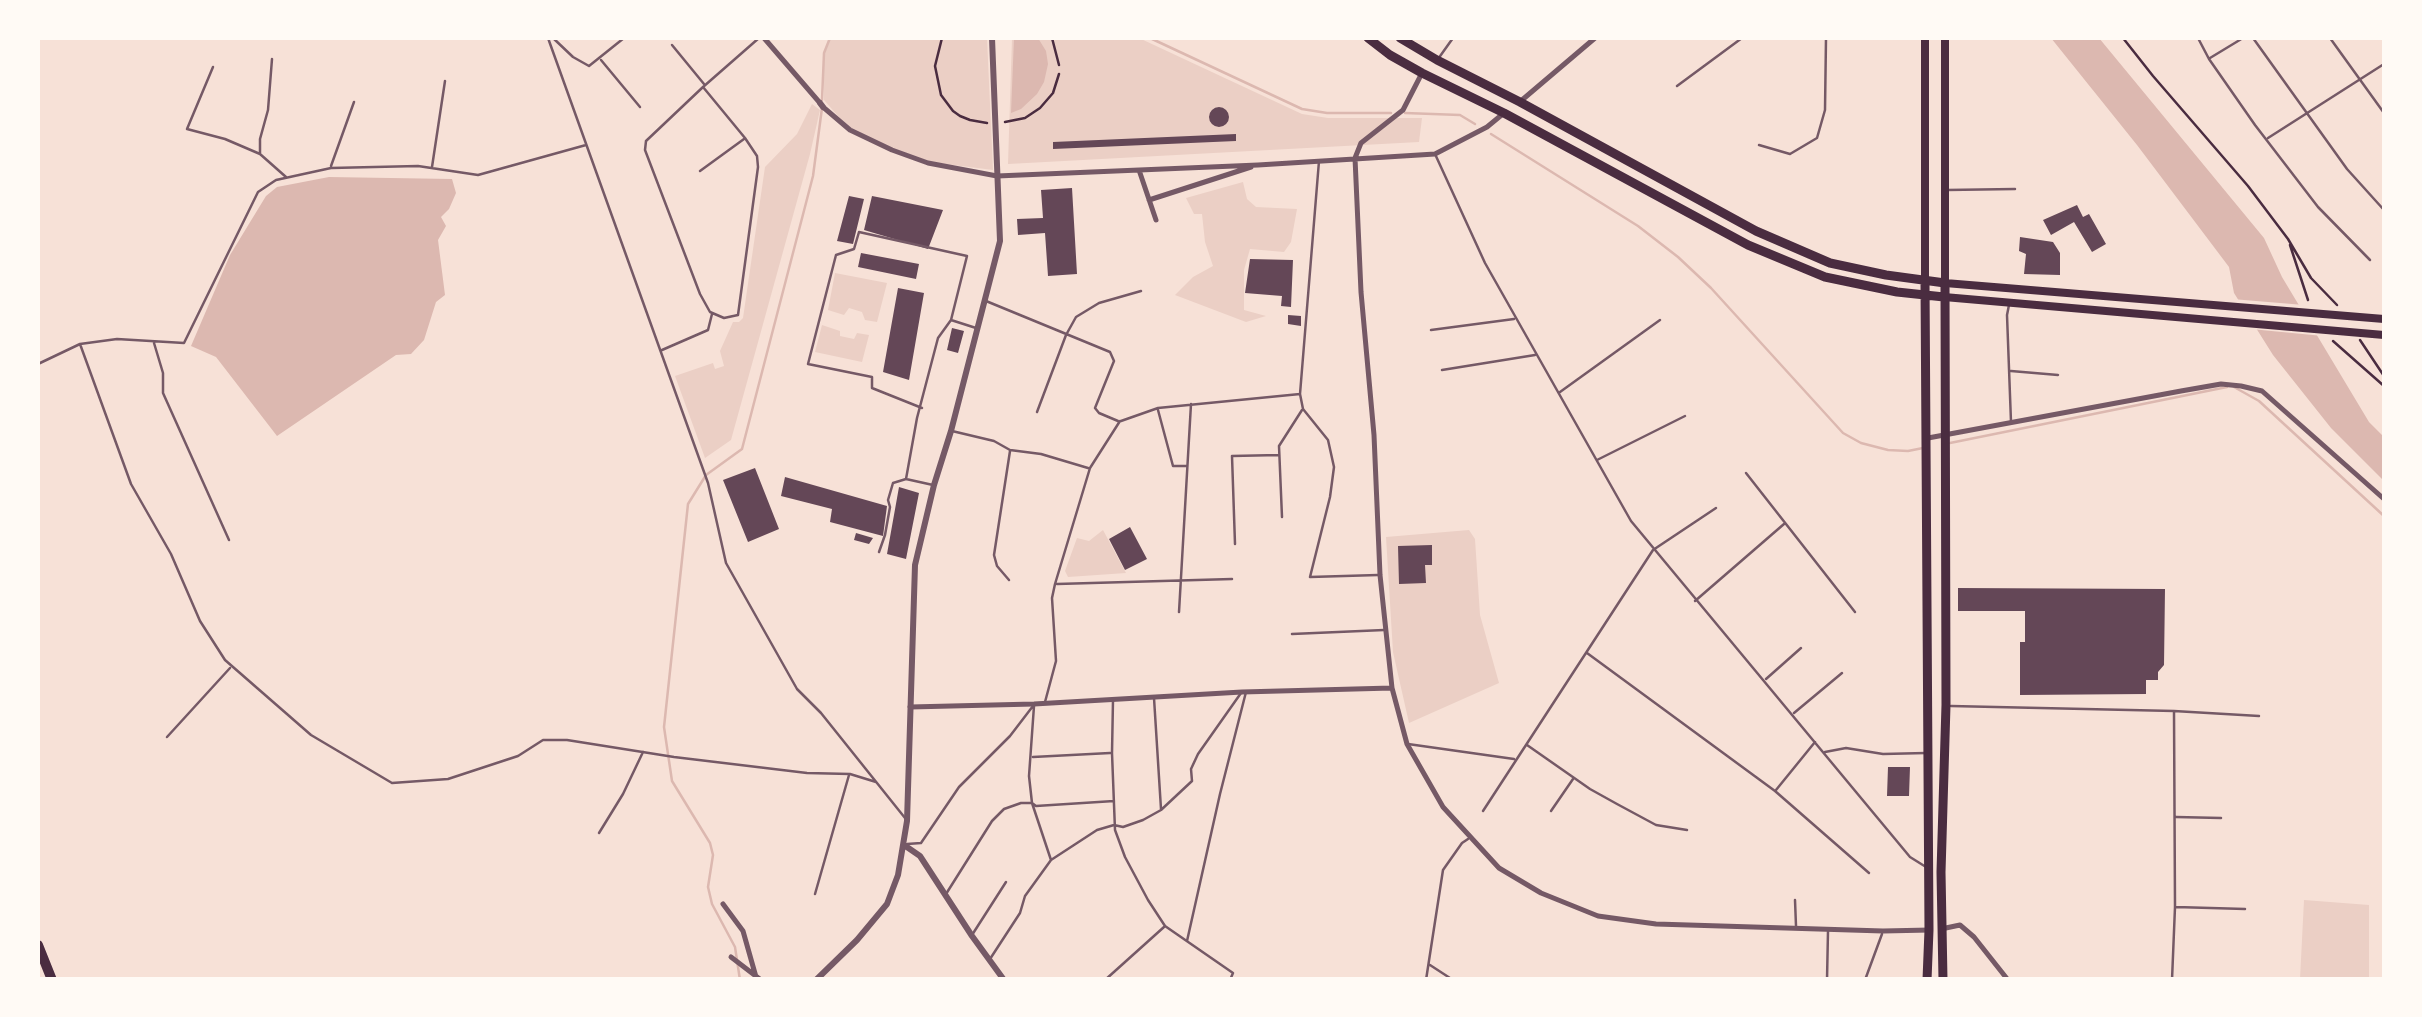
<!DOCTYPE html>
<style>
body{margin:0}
#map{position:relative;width:2422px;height:1017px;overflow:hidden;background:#f7e1d7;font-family:Barlow,sans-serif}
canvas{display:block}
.frame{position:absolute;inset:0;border:40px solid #fffaf5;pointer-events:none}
</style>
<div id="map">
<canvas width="2422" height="1017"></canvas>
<div class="frame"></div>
</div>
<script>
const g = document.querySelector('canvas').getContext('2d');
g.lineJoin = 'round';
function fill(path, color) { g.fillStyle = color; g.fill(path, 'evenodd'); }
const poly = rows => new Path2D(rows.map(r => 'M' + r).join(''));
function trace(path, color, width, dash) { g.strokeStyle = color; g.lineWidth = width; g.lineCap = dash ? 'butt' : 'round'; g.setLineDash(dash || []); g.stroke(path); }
const green = poly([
 [830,38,987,38,993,170,921,161,850,130,824,100,824,53],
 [1012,38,1139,38,1302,114,1328,118,1422,118,1419,142,1008,164],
 [812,104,820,110,810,154,731,440,705,458,675,376,713,363,715,369,724,366,720,351,733,322,739,322,743,318,765,167,797,134],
 [1243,182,1247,199,1256,207,1297,209,1291,242,1284,252,1250,249,1244,270,1244,310,1266,316,1246,322,1175,295,1193,277,1213,266,1205,242,1202,214,1194,214,1186,198],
 [835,273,887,283,877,322,865,320,862,312,849,308,844,315,828,310],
 [822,325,840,331,840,336,854,339,857,333,869,335,862,362,815,352],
 [1103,530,1126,573,1068,577,1065,571,1077,538,1089,541],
 [1469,530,1475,539,1480,615,1499,683,1409,723,1393,652,1386,537],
 [2304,900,2369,905,2369,979,2300,979]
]);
const water = poly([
 [1014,38,1038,38,1046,51,1048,64,1044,82,1037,94,1021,109,1011,113],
 [2051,38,2099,38,2264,238,2282,277,2369,422,2384,437,2384,481,2331,428,2273,355,2234,293,2229,267,2137,145],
 [329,177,452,179,456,193,449,209,441,217,446,226,438,240,445,295,436,302,424,340,411,354,396,355,277,436,216,357,191,346,230,255,266,196,277,187]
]);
const pier = poly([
 [2232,299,2304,305,2323,336,2251,329]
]);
const stream = poly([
 [1150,38,1302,109,1327,113,1391,113],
 [822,100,824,53,830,38],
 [1405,113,1460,115,1475,124],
 [1491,134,1638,226,1678,257,1711,288,1843,433,1861,443,1888,450,1908,451,1923,448],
 [2234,387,2259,401,2384,516],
 [1950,443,2227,387],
 [740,980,735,947,712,904,708,887,713,855,710,843,672,781,664,727,688,504,706,475,742,449,813,176,822,108]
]);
const building = poly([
 '1209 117a10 10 0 1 1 20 0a10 10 0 1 1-20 0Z',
 [1236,134,1236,141,1053,149,1053,142],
 [1072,188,1077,274,1048,276,1045,233,1018,235,1017,219,1043,218,1041,190],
 [849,196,864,199,853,244,837,241],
 [872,196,943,210,928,249,864,230],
 [2077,205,2083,217,2089,214,2106,244,2092,252,2074,222,2051,235,2043,220],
 [2020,237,2053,242,2060,253,2060,275,2024,274,2026,254,2019,251],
 [861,253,919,264,916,279,858,267],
 [1250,259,1293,260,1291,307,1281,306,1282,296,1245,293],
 [898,288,924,293,909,380,883,372],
 [1288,315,1301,316,1301,326,1288,324],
 [952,328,964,331,958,353,947,350],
 [755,468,779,529,748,542,723,480],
 [785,477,887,506,883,536,830,522,832,509,781,496],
 [899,487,919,493,906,559,887,554],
 [1130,527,1147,559,1125,570,1109,539],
 [856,533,873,538,869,544,854,540],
 [1432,545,1432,565,1425,565,1426,583,1399,584,1398,546],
 [1958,588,2165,589,2164,665,2158,672,2158,680,2146,680,2146,694,2020,695,2020,642,2025,642,2025,611,1958,611],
 [1888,767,1910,767,1909,796,1887,796]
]);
const path = poly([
 [942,38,935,66,941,95,953,111,960,116,970,120,987,123],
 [1052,38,1059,65],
 [2123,38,2153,76,2248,186,2288,239,2311,278,2337,305],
 [1005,122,1025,118,1040,108,1053,93,1059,74],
 [2290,245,2308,300],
 [2360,340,2384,376],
 [2333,341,2384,386]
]);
const service = poly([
 [548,38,708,483,726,563,797,689,821,713,905,818],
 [553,38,573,57,589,66,624,38],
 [2198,38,2209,59,2255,125,2318,207,2370,260],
 [2253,38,2347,169,2384,210],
 [2330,38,2384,113],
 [672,45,704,84],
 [2210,58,2243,38],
 [1438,59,1453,38],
 [601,60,640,107],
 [213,67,187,129,225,139,260,154,286,177],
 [1677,86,1742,38],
 [703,87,745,138,757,156,758,167,738,315,724,318,710,312,700,294,645,150,646,141,703,87,759,38],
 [2268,138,2384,64],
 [1759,145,1790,154,1817,138,1825,110,1826,38],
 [260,153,260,139,268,110,272,59],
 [1435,154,1485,263,1631,521,1910,857,1926,867],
 [1319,161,1300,394,1303,409,1328,440,1334,467,1330,497,1310,577,1378,575],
 [331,166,354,102],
 [432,167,445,81],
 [700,171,744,139],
 [1947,190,2015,189],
 [986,301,1110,352,1114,361,1095,408,1099,413,1118,421],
 [2009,305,2007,315,2011,422],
 [1431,330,1514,319],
 [154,343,163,373,163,393,229,540],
 [80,344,131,484,171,554,200,621,225,660,311,735,392,783,448,779,518,756,543,740,567,740,674,757,807,773,850,774,876,782],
 [662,350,708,330,712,314],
 [38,364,80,344,117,339,184,343,258,192,276,180,331,168,418,166,478,175,586,145],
 [1442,370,1535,355],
 [2011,371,2058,375],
 [1560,392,1660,320],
 [922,408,872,388,872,377,808,364,836,255,854,249,859,232,967,256,951,320],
 [1158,410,1173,466,1187,466],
 [1037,412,1066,335,1076,317,1099,303,1141,291],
 [1121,421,1158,408,1300,394],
 [952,431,994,441,1010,450,1041,454,1088,468],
 [1597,460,1685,416],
 [1746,473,1855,612],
 [906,479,917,418,938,338,951,320,976,328],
 [1282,517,1279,446,1302,410],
 [1235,544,1232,456,1279,455],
 [879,552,885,535,890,507,888,500,893,483,906,479,933,485],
 [1009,580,997,566,994,555,1010,451],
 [1057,584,1232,579],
 [1695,601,1784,524],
 [1179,612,1191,404],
 [1292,634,1384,630],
 [1587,653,1775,791,1869,873],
 [1766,679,1801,648],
 [1154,698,1161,809],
 [1113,700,1112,753,1115,830,1125,857,1148,900,1165,926,1233,973,1230,980],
 [1045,702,1056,661,1052,598,1055,584,1090,468,1120,421],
 [1034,706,1029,776,1032,803,1051,860],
 [1951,706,2174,711,2259,716],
 [1794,713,1842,673],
 [167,737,230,668],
 [1408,744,1514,759],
 [1527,745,1590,789,1617,804,1656,825,1687,830],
 [1825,752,1846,748,1883,754,1926,753],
 [1033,757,1110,753],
 [1776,790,1815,742],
 [1483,811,1653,550,1716,508],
 [1551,811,1573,779],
 [2176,817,2221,818],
 [599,833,623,794,643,752],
 [907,844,921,843,959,787,1010,736,1033,706],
 [815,894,849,775],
 [946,894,992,821,1004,809,1021,803,1032,803,1036,806,1114,801],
 [1795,900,1796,926],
 [2176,907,2245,909],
 [972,935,1006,882],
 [1187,941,1220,794,1246,692],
 [990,959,1020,913,1025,896,1051,860,1097,830,1114,825,1123,827,1143,820,1161,810,1192,781,1191,769,1198,754,1241,693],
 [1430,965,1453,980],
 [1105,980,1164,927],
 [1426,980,1443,870,1462,843,1468,839],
 [1827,980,1828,931],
 [1865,980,1882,934],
 [2172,980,2175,907,2174,712]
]);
const minor = poly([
 [764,38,820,103],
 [1422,73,1403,110,1361,143,1355,158,1361,292,1374,435,1380,575,1392,688,1407,744,1443,807,1499,868,1541,893,1598,916,1656,924,1883,931,1930,930],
 [1522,100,1595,38],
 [823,107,850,130,892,150,928,163,997,176,1258,165,1435,154,1487,127,1504,113],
 [1139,170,1156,220],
 [1149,200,1251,167],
 [1928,438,2181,391,2221,384,2241,386,2262,391,2384,499],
 [910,707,1034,704,1242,692,1392,688],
 [723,904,743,931,756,977],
 [1941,929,1960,925,1974,937,2008,980],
 [731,957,761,980]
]);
const tertiary = poly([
 [820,103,823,107],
 [904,845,920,856,972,936,1004,980],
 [816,980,857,940,887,904,898,875,907,821,915,565,934,485,951,431,1000,241,992,38]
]);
const secondary = poly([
 [1945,38,1945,283,2384,319],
 [1925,282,1925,38],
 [1944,297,2384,335]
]);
const primary = poly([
 [1368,38,1390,55,1422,73,1504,113,1748,245,1825,277,1897,292,1944,297],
 [1400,38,1437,60,1520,102,1756,231,1830,263,1886,275,1945,283,1946,705,1941,872,1943,980],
 [1925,282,1929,930,1927,980]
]);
const motorway = poly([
 [38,945,52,980]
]);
fill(green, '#ebcfc5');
fill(water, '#dcb8b0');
fill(pier, '#f7e1d7');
trace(stream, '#dcb8b0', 2.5);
fill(building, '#644757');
trace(path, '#4a2c40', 2.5);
trace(service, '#755966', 2.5);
trace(minor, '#755966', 5);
trace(tertiary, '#755966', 6);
trace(secondary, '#4a2c40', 8);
trace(primary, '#4a2c40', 9);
trace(motorway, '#4a2c40', 10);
</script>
